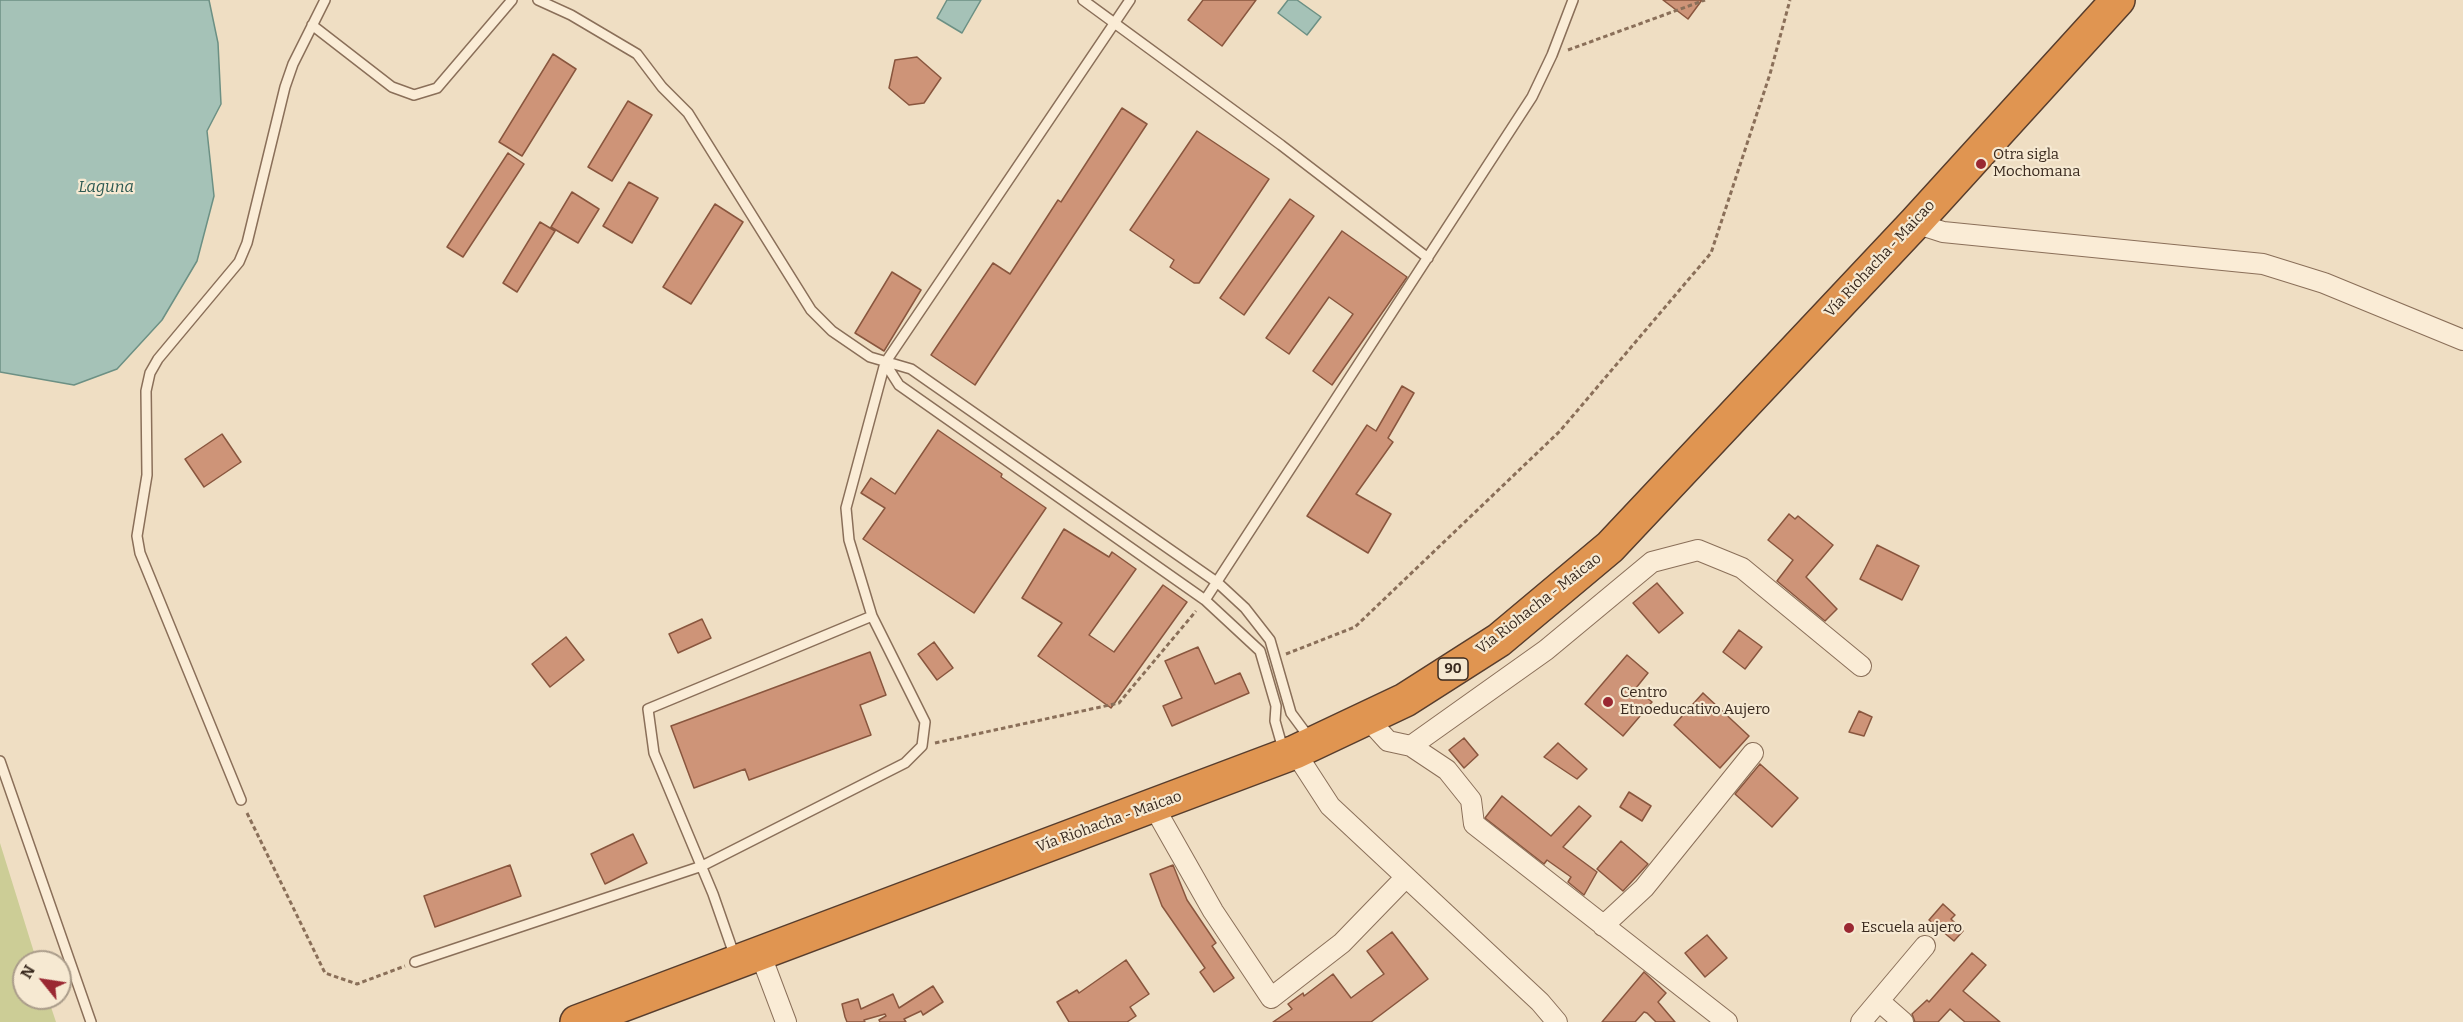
<!DOCTYPE html>
<meta charset="utf-8">
<style>
body{margin:0}
#map{position:relative;width:2463px;height:1022px;overflow:hidden;background:#efdec3;font-family:Bitter,serif}
canvas{display:block}
.north{position:absolute;left:12px;top:950px;width:60px;height:60px;box-sizing:border-box;background:#f6e9d2;border:2px solid #aa9c8a;border-radius:50%;rotate:300deg;font-size:16px;font-weight:700;line-height:24px;text-align:center;color:#39291e}
.north::after{content:'';display:block;margin:auto;width:21px;height:27px;background:#9a2832;clip-path:polygon(50% 0,100% 100%,50% 72%,0 100%)}
</style>
<div id="map">
<canvas width="2463" height="1022"></canvas>
<div class="north">N</div>
</div>
<script>
const g = document.querySelector('canvas').getContext('2d');
g.lineJoin = 'round';
function fill(path, color) { g.fillStyle = color; g.fill(path, 'evenodd'); }
const poly = rows => new Path2D(rows.map(r => 'M' + r).join(''));
function trace(path, color, width, dash) { g.strokeStyle = color; g.lineWidth = width; g.lineCap = dash ? 'butt' : 'round'; g.setLineDash(dash || []); g.stroke(path); }
function write(font, color, halo, rows, align = 'center') {
  g.font = font + ' Bitter,serif'; g.lineWidth = 4.5; g.setLineDash([]); g.textBaseline = 'middle'; g.strokeStyle = halo; g.fillStyle = color; for (const [text, x, y, turn = 0] of rows) {
    g.save(); g.translate(x, y); g.rotate((+turn || 0) * Math.PI / 180); g.textAlign = isNaN(turn) ? turn : align; if (halo) g.strokeText(text, 0, 0); g.fillText(text, 0, 0); g.restore();
  }
}
const green = poly([
 [0,843,37,962,24,962,24,998,48,998,56,1022,0,1022]
]);
const water = poly([
 [0,0,209,0,218,43,221,104,207,131,214,196,197,261,162,320,117,369,74,385,0,372,0,0],
 [947,0,981,0,962,33,937,18,947,0],
 [1288,0,1297,0,1321,17,1307,35,1278,13,1288,0]
]);
const building = poly([
 [1203,0,1256,0,1222,46,1188,20,1203,0],
 [1663,0,1702,0,1688,19,1663,0],
 [553,54,576,69,522,156,499,142,553,54],
 [917,57,941,78,924,103,909,105,889,88,895,60,917,57],
 [628,101,652,115,612,181,588,167,628,101],
 [1122,108,1147,124,975,385,931,355,993,263,1010,274,1058,200,1061,202,1122,108],
 [1197,131,1269,179,1199,283,1194,283,1170,267,1174,260,1130,230,1197,131],
 [508,153,524,164,463,257,447,247,508,153],
 [629,182,658,198,632,243,603,226,629,182],
 [572,192,599,209,578,243,551,227,572,192],
 [1290,199,1314,216,1244,315,1220,298,1290,199],
 [715,204,743,222,691,304,663,287,715,204],
 [540,222,555,231,517,292,503,283,540,222],
 [1342,231,1407,277,1332,385,1313,371,1353,314,1329,297,1289,354,1266,338,1342,231],
 [892,272,921,290,884,351,855,333,892,272],
 [1402,386,1414,393,1388,438,1393,442,1356,494,1391,514,1368,553,1307,516,1367,425,1376,431,1402,386],
 [938,430,1002,474,1001,477,1046,508,974,613,863,539,885,508,861,493,871,478,895,494,938,430],
 [222,434,241,462,204,487,185,459,222,434],
 [1789,514,1795,519,1798,516,1833,545,1806,577,1837,609,1825,621,1777,581,1793,560,1768,540,1789,514],
 [1064,529,1109,557,1112,552,1136,569,1089,635,1114,652,1163,585,1187,602,1111,708,1038,656,1062,623,1022,598,1064,529],
 [1877,545,1919,566,1902,600,1860,579,1877,545],
 [1657,583,1683,613,1659,633,1633,603,1657,583],
 [702,619,711,638,678,653,669,634,702,619],
 [1739,630,1762,647,1745,669,1723,652,1739,630],
 [566,637,584,660,550,687,532,664,566,637],
 [934,642,953,668,937,680,918,654,934,642],
 [1198,647,1215,684,1240,673,1249,693,1172,726,1163,706,1182,698,1165,661,1198,647],
 [870,652,886,695,860,705,871,735,749,780,745,769,694,788,671,726,870,652],
 [1627,655,1648,673,1636,688,1652,702,1623,736,1585,704,1627,655],
 [1703,693,1749,736,1720,768,1674,725,1703,693],
 [1859,711,1872,717,1864,736,1849,732,1859,711],
 [1464,738,1478,755,1464,768,1449,750,1464,738],
 [1558,743,1587,769,1577,779,1544,757,1558,743],
 [1760,764,1798,798,1772,827,1735,794,1760,764],
 [1629,792,1651,806,1642,821,1620,807,1629,792],
 [1502,796,1551,836,1579,806,1591,816,1563,847,1597,872,1584,895,1568,882,1571,877,1547,860,1544,864,1485,818,1502,796],
 [633,834,647,863,605,884,591,854,633,834],
 [1621,841,1648,864,1623,891,1597,869,1621,841],
 [510,865,521,896,435,927,424,896,510,865],
 [1173,865,1187,900,1216,943,1212,946,1234,978,1214,992,1200,972,1205,968,1162,906,1150,874,1173,865],
 [1943,904,1955,915,1951,919,1963,931,1954,941,1929,920,1943,904],
 [1392,932,1428,979,1371,1022,1273,1022,1292,1009,1288,1004,1303,993,1304,996,1333,974,1351,998,1367,986,1384,974,1367,951,1392,932],
 [1707,935,1727,958,1705,977,1685,953,1707,935],
 [1972,953,1986,965,1963,991,2000,1022,1965,1022,1950,1009,1938,1022,1915,1022,1912,1014,1927,1000,1929,1002,1972,953],
 [1126,960,1149,994,1130,1007,1136,1016,1127,1022,1069,1022,1057,1002,1077,990,1079,993,1126,960],
 [1644,972,1666,993,1658,1002,1675,1022,1656,1022,1647,1013,1644,1012,1635,1022,1602,1022,1644,972],
 [933,986,943,1002,923,1015,921,1011,904,1019,906,1022,880,1022,879,1020,886,1016,885,1014,864,1020,865,1022,847,1022,845,1017,842,1004,858,999,861,1009,893,994,899,1008,933,986]
]);
const path = poly([
 [1568,50,1705,0],
 [1286,654,1355,627,1560,431,1711,253,1770,74,1790,0],
 [935,743,1119,703,1196,611],
 [247,813,325,973,357,984,405,966]
]);
const lane = poly([
 [538,0,571,15,637,54,662,87,688,113,811,310,832,331,870,357,911,369,1218,583,1245,608,1270,640,1291,713,1311,740],
 [1083,0,1281,145,1428,258],
 [312,25,392,87,414,95,437,88,512,0],
 [885,363,899,385,1205,600,1260,651,1276,706,1275,721,1283,749],
 [1205,600,1532,97,1552,55,1573,0],
 [0,761,91,1022],
 [241,800,140,553,137,536,147,475,146,391,150,373,158,359,239,262,247,243,285,87,293,64,325,0],
 [735,957,713,894,654,753,648,709,872,616],
 [415,962,702,866,905,763,922,746,925,722,872,616,849,540,846,508,885,363,1130,0]
]);
const street = poly([
 [1915,223,1943,232,2263,264,2324,283,2463,340],
 [1368,719,1388,741,1411,746,1546,650,1652,562,1698,550,1742,568,1861,666],
 [1411,746,1447,770,1471,800,1474,824,1727,1022],
 [1295,752,1330,806,1540,1002,1557,1022],
 [1154,807,1213,911,1271,998,1342,943,1406,877],
 [1603,926,1644,888,1753,753],
 [760,953,786,1022],
 [1879,1001,1903,1022],
 [1861,1022,1925,946]
]);
const highway = poly([
 [577,1022,1295,752,1405,700,1499,640,1610,547,1915,223,2118,0]
]);
const markers = [
 [1981,164,6,"#9a2832"],
 [1608,702,6,"#9a2832"],
 [1849,928,6,"#9a2832"]
];
const shields = [
 [1453,669,30]
];
const shieldNames = [
 ["90",1453,669]
];
const poiNames = [
 ["Otra sigla",1993,155],
 ["Mochomana",1993,172],
 ["Centro",1620,693],
 ["Etnoeducativo Aujero",1620,710],
 ["Escuela aujero",1861,928]
];
const streetNames = [
 ["Vía Riohacha - Maicao",1880,259,-47],
 ["Vía Riohacha - Maicao",1539,604,-38],
 ["Vía Riohacha - Maicao",1109,822,-20]
];
const waterNames = [
 ["Laguna",106,188]
];
fill(green, '#cccd96');
fill(water, '#a5c2b7');
trace(water, '#6c9084', 1.5);
fill(building, '#ce9478');
trace(building, '#89563e', 1.5);
trace(lane, '#8a6f59', 12);
trace(street, '#8a6f59', 22);
trace(highway, '#573d2d', 36);
trace(path, '#8a6f59', 3, [4.5, 3]);
trace(lane, '#faecd6', 9);
trace(street, '#faecd6', 20);
trace(highway, '#e09551', 33);
for (const [x, y, r, color] of markers) { const dot = new Path2D(); dot.arc(x, y, r, 0, 2 * Math.PI); g.fillStyle = color; g.fill(dot); trace(dot, '#f6e9d2', 2); }
for (const [x, y, w] of shields) { const box = new Path2D(); box.roundRect(x - w / 2, y - 11, w, 22, 4.5); g.fillStyle = '#f6e9d2'; g.fill(box); trace(box, '#39291e', 1.5); }
write('bold 14px', '#39291e', null, shieldNames);
write('15px', '#39291e', '#f6e9d2', poiNames, 'left');
write('15px', '#39291e', '#f6e9d2', streetNames);
write('italic 16px', '#2c5952', '#f6e9d2', waterNames);
</script>
